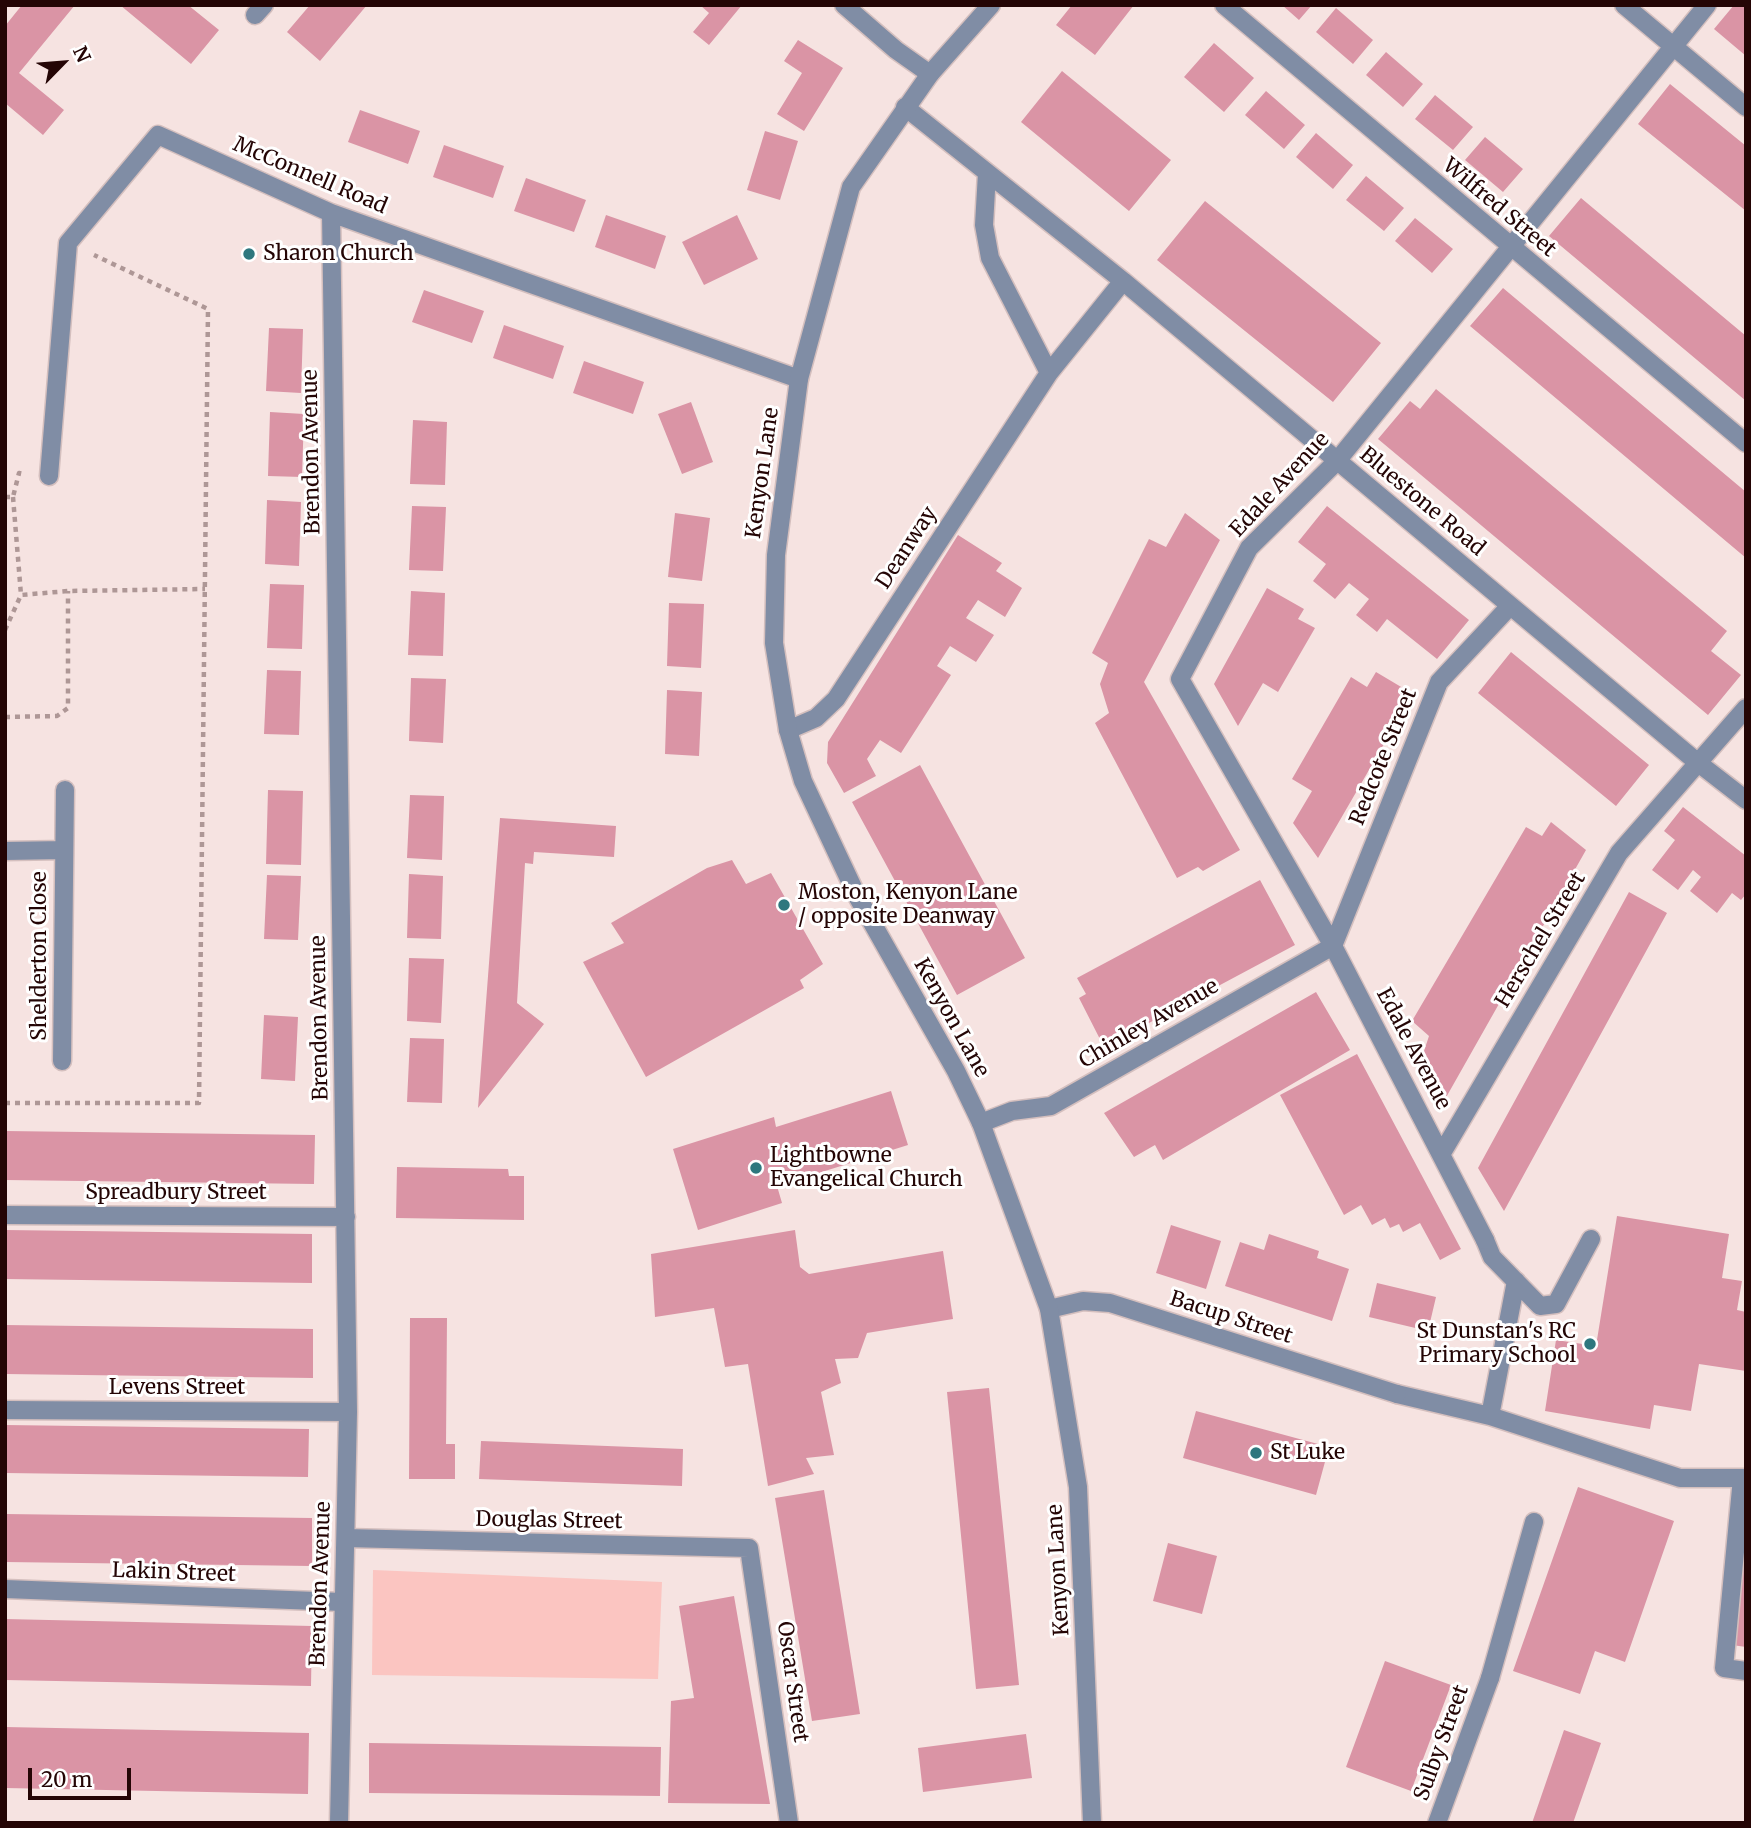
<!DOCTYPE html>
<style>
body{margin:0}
#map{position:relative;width:1751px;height:1828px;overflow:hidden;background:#f6e3e1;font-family:Merriweather,serif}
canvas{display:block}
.frame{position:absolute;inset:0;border:7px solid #240505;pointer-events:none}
.north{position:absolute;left:28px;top:28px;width:70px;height:70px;-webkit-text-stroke:5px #fff;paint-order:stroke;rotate:65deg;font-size:19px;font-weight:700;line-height:28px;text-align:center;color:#240505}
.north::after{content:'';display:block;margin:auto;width:24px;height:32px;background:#240505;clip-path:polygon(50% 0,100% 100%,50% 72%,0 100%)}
.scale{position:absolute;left:28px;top:1768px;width:103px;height:32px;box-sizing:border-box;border:4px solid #240505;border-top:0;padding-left:9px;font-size:21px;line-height:24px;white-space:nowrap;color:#240505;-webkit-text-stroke:5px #fff;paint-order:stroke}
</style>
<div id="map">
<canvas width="1751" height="1828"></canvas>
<div class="frame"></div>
<div class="north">N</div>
<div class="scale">20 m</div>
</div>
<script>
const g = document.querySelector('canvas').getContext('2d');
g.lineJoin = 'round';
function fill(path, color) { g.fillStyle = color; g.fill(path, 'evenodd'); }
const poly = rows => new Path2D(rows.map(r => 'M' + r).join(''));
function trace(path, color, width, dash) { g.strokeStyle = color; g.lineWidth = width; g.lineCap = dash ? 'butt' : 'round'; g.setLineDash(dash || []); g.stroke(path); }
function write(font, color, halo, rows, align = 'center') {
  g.font = font + ' Merriweather,serif'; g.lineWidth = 6; g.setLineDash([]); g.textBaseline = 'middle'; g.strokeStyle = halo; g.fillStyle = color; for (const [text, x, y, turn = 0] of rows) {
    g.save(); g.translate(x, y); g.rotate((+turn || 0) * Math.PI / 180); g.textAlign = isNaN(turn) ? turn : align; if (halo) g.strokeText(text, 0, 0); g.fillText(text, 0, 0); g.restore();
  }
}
const green = poly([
 [373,1570,662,1582,658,1679,372,1675]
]);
const building = poly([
 [22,5,75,5,19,73,64,110,43,135,5,103,5,26],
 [120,5,188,5,219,30,191,64],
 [310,5,367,5,320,61,287,32],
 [700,5,742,5,709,45,693,32,709,13],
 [1072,5,1134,5,1095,55,1056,25],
 [1282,5,1312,5,1299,20],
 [1734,5,1746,5,1746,56,1714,29],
 [1336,8,1373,40,1353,64,1316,32],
 [798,40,843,68,804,131,777,114,802,73,784,61],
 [1214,43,1254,78,1224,112,1184,77],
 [1386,52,1423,84,1403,107,1366,75],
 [1062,71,1171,160,1129,211,1021,122],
 [1670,84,1746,146,1746,211,1638,124],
 [1266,91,1305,125,1284,149,1245,115],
 [1435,95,1473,127,1453,150,1415,119],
 [360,110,420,131,408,164,348,142],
 [765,131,798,141,780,200,747,190],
 [1316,133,1353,165,1333,189,1296,157],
 [1485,137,1523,169,1503,192,1465,160],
 [444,145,504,166,493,198,433,177],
 [1366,176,1404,208,1384,231,1346,200],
 [526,178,586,200,574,232,514,211],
 [1581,198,1746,336,1746,401,1549,236],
 [1205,201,1381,343,1333,402,1157,260],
 [606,215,666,236,655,269,595,247],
 [737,215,758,259,704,285,682,242],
 [1415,218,1453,249,1432,273,1395,241],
 [1503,288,1746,492,1746,558,1470,326],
 [424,290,484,311,472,343,412,322],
 [504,325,564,346,553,379,493,358],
 [269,328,303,329,301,393,266,391],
 [584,361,644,382,633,414,573,393],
 [1436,389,1727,631,1711,651,1741,675,1708,715,1378,439,1410,401,1420,409],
 [691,402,713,462,682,474,658,414],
 [270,412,304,414,302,477,268,476],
 [413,420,447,422,445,485,410,484],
 [267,500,301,502,299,566,265,564],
 [412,506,446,507,443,571,409,570],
 [1327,506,1469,620,1437,659,1387,619,1377,632,1356,615,1369,599,1349,583,1335,599,1313,581,1326,564,1298,542],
 [675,513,710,518,702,581,668,577],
 [1185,513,1220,540,1144,682,1240,850,1203,871,1198,867,1177,878,1095,723,1109,713,1100,684,1108,663,1092,653,1149,539,1166,547],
 [958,535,1002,563,996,571,1022,588,1005,617,978,600,966,618,994,635,976,662,950,646,937,666,951,675,901,753,880,740,867,759,876,776,844,793,827,763,828,742],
 [270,584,304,585,302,649,267,648],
 [1267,588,1304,609,1298,619,1315,628,1278,692,1263,683,1238,726,1214,684],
 [411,591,445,593,443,656,408,655],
 [669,603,704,604,701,668,667,666],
 [1511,652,1649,765,1616,806,1478,693],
 [267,670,301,671,299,735,264,734],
 [1376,672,1413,694,1318,858,1293,823,1312,791,1292,779,1351,677,1367,687],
 [411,678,446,679,443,743,409,741],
 [667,690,702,692,699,756,665,754],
 [920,765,1025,958,957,995,852,802],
 [268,790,303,791,301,865,266,864],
 [410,795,444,796,442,860,407,858],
 [1683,807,1746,856,1746,894,1741,900,1732,893,1717,913,1690,891,1701,877,1693,870,1678,890,1652,870,1675,840,1664,831],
 [500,818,616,826,614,857,534,852,533,864,525,863,517,1003,544,1024,478,1108],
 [1551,822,1586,850,1444,1101,1422,1057,1429,1036,1412,1021,1526,827,1542,836],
 [732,860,746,884,771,873,823,964,800,980,804,988,646,1077,583,962,624,943,611,923,707,868],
 [409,874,443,876,441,939,407,938],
 [267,875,301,876,298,940,264,939],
 [1260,880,1295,945,1104,1047,1079,998,1086,994,1077,978],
 [1629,892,1667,913,1504,1211,1478,1168],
 [409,958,444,959,441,1023,407,1021],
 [1316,992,1350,1050,1163,1160,1155,1145,1134,1157,1104,1113],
 [264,1015,298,1017,295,1081,261,1079],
 [410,1038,444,1039,442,1103,407,1102],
 [1357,1054,1461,1249,1440,1260,1420,1223,1403,1232,1399,1224,1390,1228,1385,1218,1372,1225,1361,1205,1344,1215,1280,1095],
 [891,1091,908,1145,777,1186,782,1203,698,1230,673,1149,774,1117,776,1127],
 [5,1131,315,1135,314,1184,5,1180],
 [397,1167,508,1169,509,1176,524,1176,524,1220,396,1218],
 [1617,1216,1729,1234,1722,1278,1742,1281,1737,1310,1746,1312,1746,1371,1699,1364,1691,1411,1654,1405,1650,1429,1545,1411,1556,1340,1596,1346],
 [1171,1225,1221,1241,1206,1289,1156,1273],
 [5,1230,312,1234,312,1283,5,1279],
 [795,1230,800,1267,809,1274,943,1251,953,1319,867,1333,858,1358,835,1359,841,1383,821,1392,834,1455,806,1458,814,1474,768,1486,748,1364,725,1367,714,1308,655,1317,651,1254],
 [1269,1234,1319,1251,1317,1258,1349,1269,1332,1321,1225,1286,1240,1242,1264,1250],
 [1377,1283,1436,1297,1428,1331,1369,1317],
 [410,1318,447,1318,446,1444,455,1444,455,1479,409,1479],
 [5,1325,313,1329,313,1378,5,1374],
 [989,1388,1019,1685,976,1689,947,1392],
 [1196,1411,1329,1447,1316,1495,1183,1458],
 [5,1425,309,1429,308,1477,5,1473],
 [481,1441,683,1449,682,1486,479,1479],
 [1578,1487,1674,1521,1625,1662,1595,1651,1580,1694,1513,1671],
 [824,1490,860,1714,812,1721,775,1498],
 [5,1514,312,1518,312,1566,5,1562],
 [1168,1543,1217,1556,1202,1614,1153,1601],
 [1744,1555,1746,1555,1746,1647,1732,1645],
 [734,1596,770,1804,668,1803,671,1701,694,1698,679,1606],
 [5,1619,312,1626,311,1686,5,1680],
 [1385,1661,1451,1685,1411,1791,1346,1767],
 [5,1727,309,1733,308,1794,5,1788],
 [1564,1730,1601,1743,1573,1823,1532,1823],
 [1026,1734,1032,1778,923,1792,918,1748],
 [369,1743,661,1747,660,1796,369,1793]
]);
const path = poly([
 [5,497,13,497,19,473,24,474],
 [13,497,21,595],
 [5,630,21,595,68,591,205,589],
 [5,717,57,716,68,708,68,591],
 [5,1103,199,1103,208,309,94,255]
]);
const service = poly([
 [1485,1240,1492,1257,1540,1306,1556,1304,1591,1239],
 [1397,1394,1490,1416,1680,1478,1746,1478],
 [1490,1416,1516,1281],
 [1742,1478,1724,1668,1746,1671],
 [1490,1678,1534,1522]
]);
const minor = poly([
 [844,5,896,50,930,74],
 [1224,5,1746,443],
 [1624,5,1746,107],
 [255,15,264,5],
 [905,107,1123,281,1697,762,1746,800],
 [987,173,984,225,990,258,1049,373],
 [331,213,348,1412,339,1823],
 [49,476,68,243,158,135,331,213,799,379],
 [788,730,816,718,836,699,1049,373,1123,281],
 [5,851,64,850],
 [62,1061,65,790],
 [981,1123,1012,1111,1051,1106,1333,946,1439,682,1510,606],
 [1442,1153,1619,853,1746,708],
 [5,1215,346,1217],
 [1485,1240,1333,946,1180,679,1249,548,1337,461,1707,5],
 [1049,1309,1083,1301,1110,1303,1397,1394],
 [5,1410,348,1412],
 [346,1538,749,1548,789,1823],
 [5,1589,342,1602],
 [1437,1823,1490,1678]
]);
const tertiary = poly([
 [991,5,930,74,851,187,799,379,776,555,774,643,788,730,803,781,857,896,956,1071,981,1123,1049,1309,1078,1487,1092,1823]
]);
const markers = [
 [249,254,7,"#2e777e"],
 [784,905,7,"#2e777e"],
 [756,1168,7,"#2e777e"],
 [1590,1344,7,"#2e777e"],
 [1256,1453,7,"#2e777e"]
];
const streetNames = [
 ["McConnell Road",310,176,23],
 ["Wilfred Street",1499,208,40],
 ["Brendon Avenue",312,452,-91],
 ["Kenyon Lane",763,473,-82],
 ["Edale Avenue",1280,485,-47],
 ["Bluestone Road",1422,502,40],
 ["Deanway",907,548,-57],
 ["Redcote Street",1384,757,-68],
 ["Herschel Street",1541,940,-59],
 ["Shelderton Close",40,956,-90],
 ["Brendon Avenue",320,1018,-91],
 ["Kenyon Lane",951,1018,61],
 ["Chinley Avenue",1149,1024,-30],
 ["Edale Avenue",1413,1049,62],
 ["Spreadbury Street",176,1193],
 ["Bacup Street",1231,1318,18],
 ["Levens Street",177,1388],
 ["Douglas Street",549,1521,1],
 ["Kenyon Lane",1059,1570,-93],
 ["Lakin Street",174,1573,2],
 ["Brendon Avenue",321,1584,-88],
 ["Oscar Street",792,1682,82],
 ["Sulby Street",1442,1743,-70]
];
const poiNames = [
 ["Sharon Church",263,254],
 ["Moston, Kenyon Lane",798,893],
 ["/ opposite Deanway",798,917],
 ["Lightbowne",770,1156],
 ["Evangelical Church",770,1180],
 ["St Dunstan's RC",1576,1332,"right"],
 ["Primary School",1576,1356,"right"],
 ["St Luke",1270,1453]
];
fill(green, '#fbc5c1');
fill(building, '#da94a5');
trace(service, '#d4bfbe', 21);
trace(minor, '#d4bfbe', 21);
trace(tertiary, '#d4bfbe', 21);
trace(path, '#ae9796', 4.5, [5, 5]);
trace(service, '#808da5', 18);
trace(minor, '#808da5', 18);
trace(tertiary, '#808da5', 18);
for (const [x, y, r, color] of markers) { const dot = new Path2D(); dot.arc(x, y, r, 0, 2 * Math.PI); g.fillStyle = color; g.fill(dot); trace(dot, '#fff', 2.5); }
write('21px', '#240505', '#fff', streetNames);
write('21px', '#240505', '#fff', poiNames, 'left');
</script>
